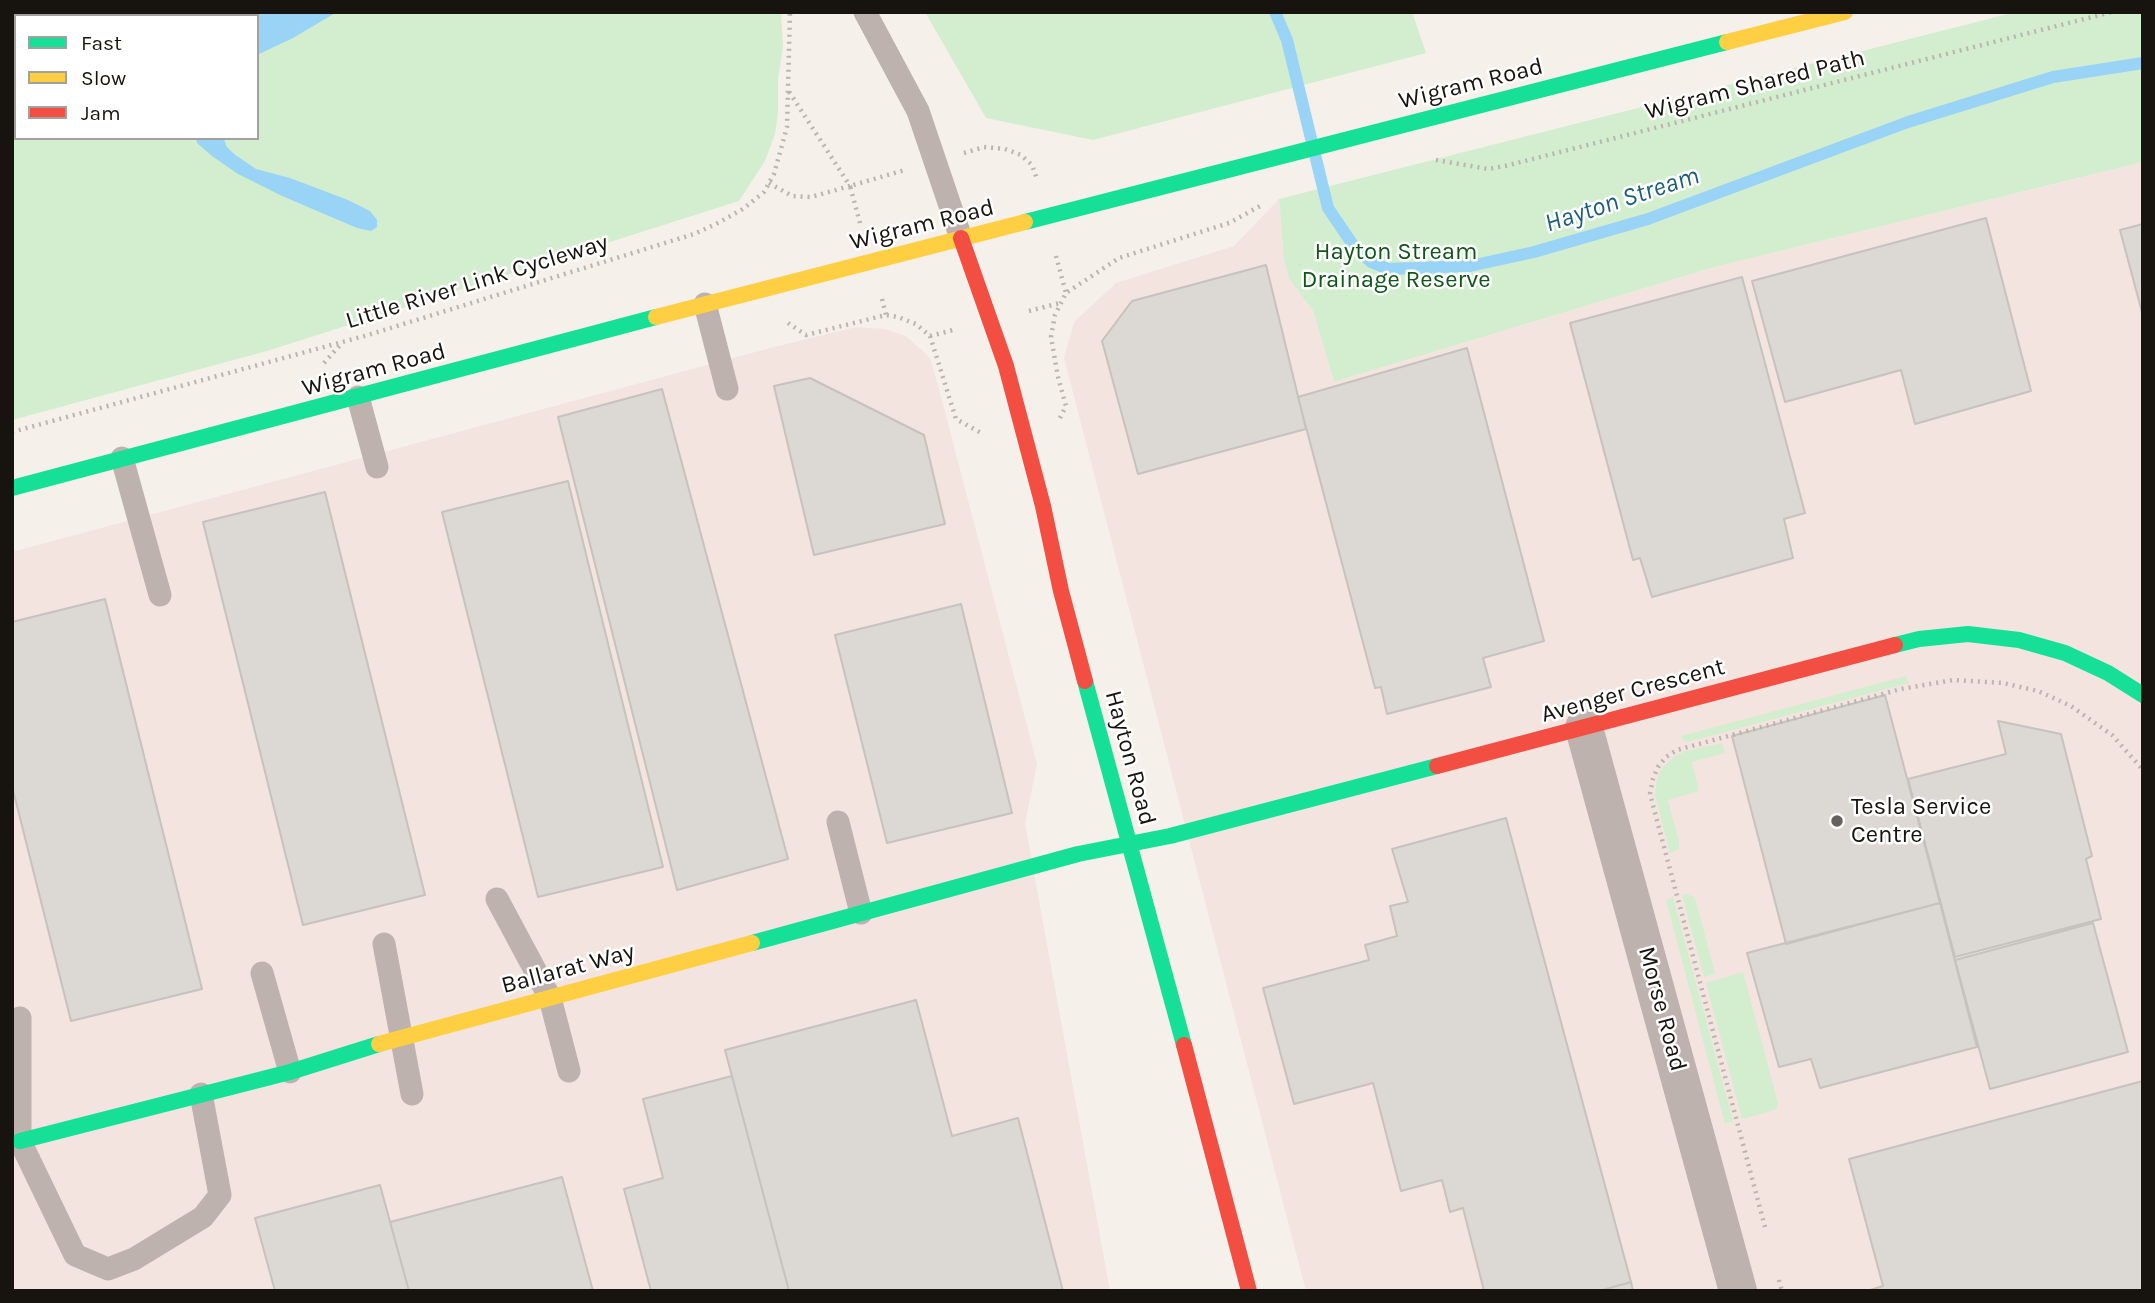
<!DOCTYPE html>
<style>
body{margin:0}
#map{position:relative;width:2155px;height:1303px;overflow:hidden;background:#f5f0ea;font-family:Karla,sans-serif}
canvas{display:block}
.frame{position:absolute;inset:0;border:14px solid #171410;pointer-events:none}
.legend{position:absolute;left:14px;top:14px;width:245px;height:126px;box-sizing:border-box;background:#fff;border:2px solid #a2a19f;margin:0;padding:9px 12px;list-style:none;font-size:21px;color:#171410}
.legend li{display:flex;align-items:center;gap:14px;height:35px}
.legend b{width:35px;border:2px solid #a2a19f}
</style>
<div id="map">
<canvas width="2155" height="1303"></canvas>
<div class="frame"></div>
<ul class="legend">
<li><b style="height:9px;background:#16e098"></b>Fast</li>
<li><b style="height:9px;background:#ffcf43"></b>Slow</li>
<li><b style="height:9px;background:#f24e42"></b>Jam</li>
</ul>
</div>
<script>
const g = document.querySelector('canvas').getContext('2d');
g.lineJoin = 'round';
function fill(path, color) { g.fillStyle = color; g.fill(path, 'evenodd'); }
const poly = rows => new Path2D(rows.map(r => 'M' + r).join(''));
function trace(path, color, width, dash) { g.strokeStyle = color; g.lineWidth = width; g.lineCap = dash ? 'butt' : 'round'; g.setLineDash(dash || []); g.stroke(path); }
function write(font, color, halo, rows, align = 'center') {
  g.font = font + ' Karla,sans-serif'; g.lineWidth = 5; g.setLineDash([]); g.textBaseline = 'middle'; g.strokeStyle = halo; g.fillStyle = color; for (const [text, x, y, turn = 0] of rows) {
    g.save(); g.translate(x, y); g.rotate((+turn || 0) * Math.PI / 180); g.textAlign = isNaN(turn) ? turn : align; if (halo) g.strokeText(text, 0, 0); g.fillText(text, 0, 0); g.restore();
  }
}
const industrial = poly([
 [2143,162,2143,1291,1306,1291,1064,358,1074,322,1116,283,1234,246,1279,199,1284,260,1289,279,1313,311,1334,382,1711,268],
 [856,327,885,329,906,336,930,358,939,389,1037,764,1025,823,1110,1291,12,1291,12,552,774,347]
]);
const green = poly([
 [12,12,781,12,783,47,778,79,778,114,775,134,765,161,739,201,267,351,12,420],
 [16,16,257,16,257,138,16,138],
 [925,12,1412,12,1426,53,1093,140,986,118],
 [2016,12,2143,12,2143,162,1711,268,1334,382,1313,311,1289,279,1284,260,1279,199],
 [1906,676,1909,683,1688,742,1683,740,1681,736],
 [1722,743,1725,753,1692,762,1699,791,1668,800,1679,842,1679,849,1670,853,1655,795,1657,779,1662,768,1675,756,1685,751],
 [1687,894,1694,897,1696,901,1715,974,1704,977,1682,895],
 [1673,897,1733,1121,1725,1124,1666,900],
 [1743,972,1778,1103,1776,1110,1742,1119,1706,983]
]);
const water = poly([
 [261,12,337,12,293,38,257,55,257,16],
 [196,138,224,138,226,146,234,154,256,169,290,178,348,200,370,211,377,220,377,227,371,231,357,228,282,196,238,174,212,156,197,143]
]);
const stream = poly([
 [1275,12,1287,40,1328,208,1353,245,1371,262,1388,269,1470,266,1534,252,1648,219,1908,122,2053,77,2143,63]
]);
const building = poly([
 [1986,218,2031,391,1915,424,1901,370,1785,402,1752,281,1986,218],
 [2143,224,2143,316,2120,230,2143,224],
 [1266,265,1306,429,1138,474,1102,341,1132,301,1266,265],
 [1742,277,1805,513,1784,519,1793,558,1652,597,1640,558,1633,560,1570,323,1742,277],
 [1467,348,1544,641,1483,658,1491,687,1387,714,1381,687,1375,688,1298,397,1467,348],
 [810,378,924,435,945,524,814,555,774,386,810,378],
 [662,389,788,859,677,890,558,417,662,389],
 [568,481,663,867,538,897,442,512,568,481],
 [325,492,425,895,303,925,203,522,325,492],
 [105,599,202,989,71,1021,12,786,12,622,105,599],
 [961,604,1012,813,887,843,835,635,961,604],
 [1885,695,1940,903,1786,944,1732,736,1885,695],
 [1998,721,2061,734,2092,856,2086,859,2101,919,1955,957,1908,779,2006,754,1998,721],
 [1506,818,1631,1282,1599,1291,1484,1291,1463,1208,1450,1212,1442,1180,1401,1191,1373,1083,1294,1104,1263,988,1369,960,1365,945,1397,936,1390,906,1408,902,1392,849,1506,818],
 [1940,903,1977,1047,1820,1088,1811,1059,1779,1067,1747,953,1940,903],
 [2093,923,2128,1052,1990,1089,1955,960,2093,923],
 [916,1000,952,1136,1018,1118,1063,1291,789,1291,725,1050,916,1000],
 [732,1076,789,1291,651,1291,624,1189,663,1178,643,1099,732,1076],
 [2143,1081,2143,1291,1867,1291,1883,1286,1849,1159,2143,1081],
 [562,1177,593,1291,409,1291,390,1222,562,1177],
 [380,1185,409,1291,275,1291,255,1218,380,1185],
 [1631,1282,1633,1291,1599,1291,1631,1282]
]);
const path = poly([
 [964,153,984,147,1005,149,1021,155,1032,165,1037,179],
 [1436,160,1488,169,1505,166,2112,12],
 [769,183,792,196,811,197,850,186,788,90],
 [860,223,850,186,905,170],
 [1056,256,1066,293],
 [882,299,886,315],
 [1029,311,1060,303],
 [788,323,806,335,886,315,898,317,916,324,930,336],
 [930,336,956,419,983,434],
 [930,336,953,330],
 [324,363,342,343],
 [1060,418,1066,406,1058,377,1051,337,1055,315,1066,293,1119,258,1229,223,1262,205],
 [12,432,368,335,694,234,716,224,743,209,764,192,774,174,787,127,790,12],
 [1765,1227,1650,794,1653,779,1658,767,1666,757,1677,750,1901,689,1953,680,2003,683,2038,691,2071,706,2112,735,2143,770],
 [1779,1280,1782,1291]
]);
const lane = poly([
 [865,12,918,111,961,238],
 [705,304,727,389],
 [358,397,377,467],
 [122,458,160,595],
 [838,822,861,913],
 [497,899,550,998,569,1071],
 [384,944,412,1094],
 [262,973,290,1072],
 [20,1018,20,1141],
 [13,1132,20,1141,75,1255,108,1269,134,1259,203,1217,220,1195,201,1094]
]);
const street = poly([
 [1584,728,1738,1291]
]);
const fast = poly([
 [1025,222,1727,42],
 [12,488,656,317],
 [1895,645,1919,639,1968,634,2019,640,2065,653,2108,673,2143,695],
 [1085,681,1184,1045],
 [752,943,1078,854,1170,836,1437,766],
 [20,1141,290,1072,379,1044]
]);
const slow = poly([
 [1727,42,1845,12],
 [656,317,1025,222],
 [379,1044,752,943]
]);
const jam = poly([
 [961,238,1006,366,1043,506,1061,591,1085,681],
 [1437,766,1895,645],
 [1184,1045,1249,1291]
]);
const markers = [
 [1837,821,7,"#65615c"]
];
const streetNames = [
 ["Wigram Road",1471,84,-14],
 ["Wigram Shared Path",1755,85,-14],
 ["Wigram Road",922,225,-14],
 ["Little River Link Cycleway",477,282,-17],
 ["Wigram Road",374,370,-15],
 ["Avenger Crescent",1633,691,-15],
 ["Hayton Road",1130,758,75],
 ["Ballarat Way",568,969,-15],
 ["Morse Road",1662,1009,75]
];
const parkNames = [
 ["Hayton Stream",1396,252],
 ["Drainage Reserve",1396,280]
];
const poiNames = [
 ["Tesla Service",1851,807],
 ["Centre",1851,835]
];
const waterNames = [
 ["Hayton Stream",1622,200,-18]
];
fill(industrial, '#f4e4e0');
fill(green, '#d3eece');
fill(water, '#99d4f6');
trace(stream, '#99d4f6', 12);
fill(building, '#dcd8d4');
trace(building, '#c6c2bd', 2);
trace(path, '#bbb4af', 4.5, [2, 5]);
trace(lane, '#beb2ae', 23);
trace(street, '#beb2ae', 38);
trace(fast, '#16e098', 16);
trace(slow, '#ffcf43', 16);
trace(jam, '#f24e42', 16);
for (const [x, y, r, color] of markers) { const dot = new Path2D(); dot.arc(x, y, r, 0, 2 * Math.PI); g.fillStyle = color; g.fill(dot); trace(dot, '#fff', 2.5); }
write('24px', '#171410', '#fff', streetNames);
write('24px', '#105519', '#fff', parkNames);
write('24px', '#171410', '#fff', poiNames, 'left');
write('italic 26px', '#1c5c7f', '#fff', waterNames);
</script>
